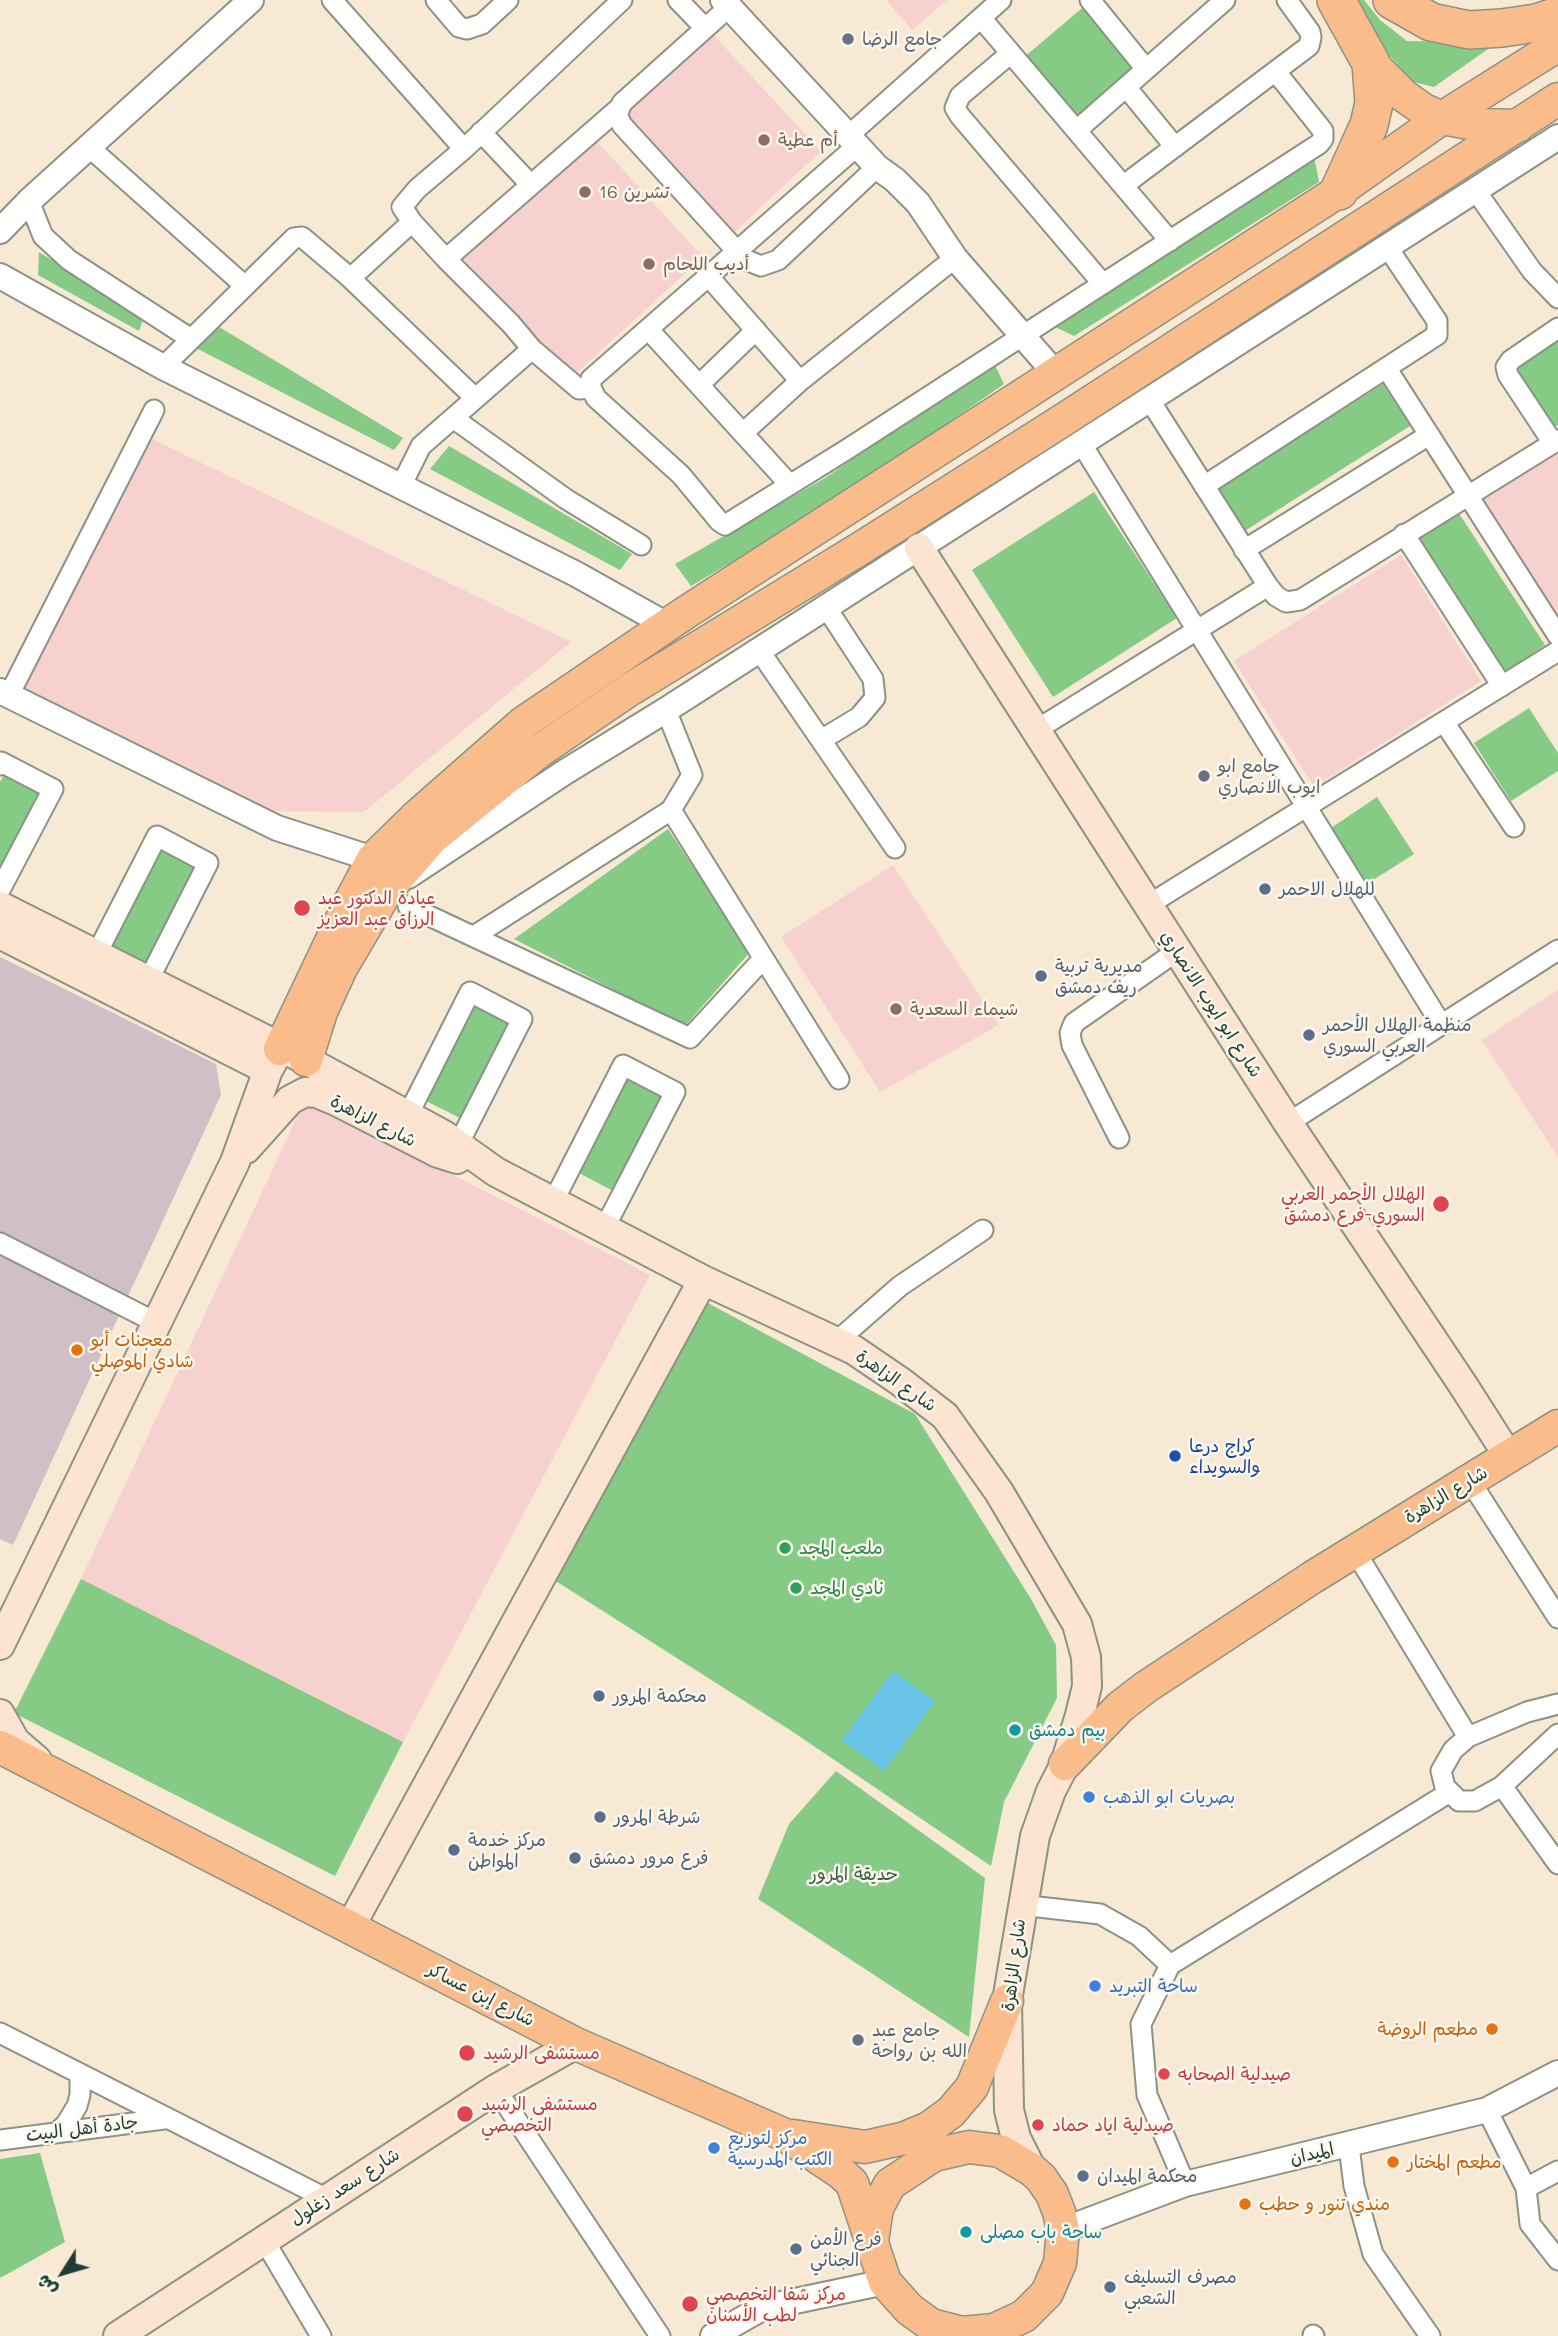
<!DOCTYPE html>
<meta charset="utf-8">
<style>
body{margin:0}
#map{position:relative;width:1558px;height:2336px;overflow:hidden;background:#f7e9d4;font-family:Mali,"Playpen Sans Arabic",sans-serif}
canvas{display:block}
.north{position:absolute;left:28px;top:2238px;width:70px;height:70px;-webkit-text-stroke:5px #fbf7ec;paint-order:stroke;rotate:233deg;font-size:19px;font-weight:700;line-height:28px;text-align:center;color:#1f3d34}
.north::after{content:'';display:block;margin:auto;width:24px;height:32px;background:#1f3d34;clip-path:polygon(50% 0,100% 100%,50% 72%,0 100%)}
</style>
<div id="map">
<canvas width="1558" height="2336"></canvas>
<div class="north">ش</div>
</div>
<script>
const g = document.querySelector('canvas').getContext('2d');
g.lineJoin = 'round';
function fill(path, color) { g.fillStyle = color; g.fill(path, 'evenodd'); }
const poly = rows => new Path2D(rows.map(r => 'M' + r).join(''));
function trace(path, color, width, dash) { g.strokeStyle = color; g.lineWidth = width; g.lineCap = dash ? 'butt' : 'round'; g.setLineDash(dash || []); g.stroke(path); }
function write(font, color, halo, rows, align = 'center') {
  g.font = font + ' Mali,"Playpen Sans Arabic",sans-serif'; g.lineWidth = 5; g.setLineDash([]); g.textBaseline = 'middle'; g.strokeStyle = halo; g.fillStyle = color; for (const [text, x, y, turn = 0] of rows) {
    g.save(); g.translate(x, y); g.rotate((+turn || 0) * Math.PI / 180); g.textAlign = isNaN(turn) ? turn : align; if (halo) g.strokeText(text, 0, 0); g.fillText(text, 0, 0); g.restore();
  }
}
const built = poly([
 [886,0,947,0,912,30],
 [707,28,821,151,730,236,616,113],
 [591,135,703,257,572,377,460,255],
 [148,437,571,642,364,812,270,811,21,688],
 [1558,446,1558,625,1477,499],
 [1401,555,1481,681,1314,787,1234,661],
 [893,865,999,1025,880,1092,781,937],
 [1558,990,1558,1157,1482,1040],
 [305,1100,650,1275,403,1742,81,1579]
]);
const industrial = poly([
 [0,957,216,1064,221,1095,13,1545,0,1539]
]);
const green = poly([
 [1348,0,1364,0,1380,20,1407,41,1498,42,1434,87,1413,82,1366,30],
 [1087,4,1140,67,1075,122,1022,59],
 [1312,146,1319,182,1074,336,1047,323],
 [39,252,144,317,139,331,38,275],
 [216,325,403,438,394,450,194,347],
 [1558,341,1558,425,1550,430,1512,371],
 [993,361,1004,384,836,501,691,586,675,564,825,478],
 [1383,384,1410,426,1240,534,1213,492],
 [449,446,632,554,620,570,430,469],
 [1094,492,1177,618,1053,697,972,570],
 [1458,512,1545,645,1500,675,1413,542],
 [1529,708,1558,753,1558,771,1511,801,1474,743],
 [6,771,46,791,0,880,0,782],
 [1377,797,1414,854,1367,884,1331,828],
 [668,829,750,952,685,1026,514,939],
 [161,845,201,865,150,964,110,944],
 [475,1001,515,1021,464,1120,424,1100],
 [628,1073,667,1094,617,1193,577,1172],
 [706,1302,915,1414,1031,1599,1056,1645,1057,1698,1004,1802,991,1866,790,1730,551,1578],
 [81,1579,403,1742,335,1876,14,1713],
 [836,1771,985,1878,969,2037,758,1899,789,1824],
 [40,2153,65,2242,0,2278,0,2159]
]);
const water = poly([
 [893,1671,935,1701,884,1771,842,1740]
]);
const minor = poly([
 [332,0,464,149],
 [436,0,459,27,467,29,482,24,508,0],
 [678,0,705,28],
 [1090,0,1146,69],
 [729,7,622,103,617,115,622,125,744,259,761,266,778,260,877,167],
 [981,18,1170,241],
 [1011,53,960,96,955,108,960,116,1103,284],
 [1126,87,1175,147],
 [1077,130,1225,0],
 [481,132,531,185],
 [848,136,1001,0],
 [857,146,591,379,591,388,596,398,681,475,719,521,725,525,846,450,1319,144,1323,139,1323,131,1276,72],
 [89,147,245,286],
 [1124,185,1309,46,1311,37,1310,32,1287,0],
 [1476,191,1532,271,1558,298],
 [29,201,43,236,69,260,191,339],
 [446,259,617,110],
 [348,276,475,398],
 [709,277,800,381],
 [648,329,790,485],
 [532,349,579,389,591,388],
 [163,367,294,238,302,237,348,276,355,274,412,222],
 [1387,369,1558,636],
 [699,385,756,330],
 [1149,399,1268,586,1276,596,1286,602,1300,600,1558,440],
 [453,418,566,499,641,545],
 [743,433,800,381,955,258],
 [1081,443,1441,1024],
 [1553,443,1508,375,1506,367,1511,360,1558,328],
 [1204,486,1437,335,1437,321,1388,248],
 [400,488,421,446,532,349,511,324,446,259,412,222,402,207,417,189,464,149,622,0],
 [1404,534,1502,686],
 [1244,550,1429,435],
 [759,650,895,848],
 [9,695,154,410],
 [666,710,692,775,671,810,839,1079],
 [1444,722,1514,827],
 [1036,730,1268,586],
 [821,740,859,717,875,698,873,679,826,607],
 [0,765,1,762,53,789,0,890],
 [1148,905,1558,651],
 [408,906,690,1038,762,960],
 [474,936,671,810],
 [96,955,157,836,208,863,148,981],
 [408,1115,470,992,522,1019,458,1145],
 [1288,1123,1558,950],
 [1119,1138,1072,1045,1070,1033,1074,1023,1177,951],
 [553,1202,623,1065,675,1092,604,1229],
 [0,1243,157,1323],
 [836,1342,900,1286,983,1230],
 [1470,1481,1558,1618],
 [1355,1551,1468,1737],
 [1558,1704,1527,1712,1468,1737,1453,1750,1441,1771,1445,1787,1459,1801,1475,1801,1502,1786,1558,1734],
 [1502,1786,1558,1864],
 [1021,1905,1100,1914,1139,1936,1170,1965],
 [0,2033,327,2199],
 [496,2089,660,2336],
 [1487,2110,1526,2188,1530,2224,1558,2260],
 [58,2132,66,2124,77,2106,80,2095,80,2074],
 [0,2140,164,2119],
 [1349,2146,1354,2186,1373,2254,1430,2336],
 [1185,2184,1147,2095,1141,2024,1170,1965,1450,1792],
 [1526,2188,1558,2171],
 [264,2240,321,2336],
 [1313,2335,1314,2336]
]);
const tertiary = poly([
 [723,0,877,167,895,180,918,203,955,258,1055,373],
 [0,231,29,201,251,0],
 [0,276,163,367,576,574,667,625],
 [0,691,277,828,373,859],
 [408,876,565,772,666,710,1558,137],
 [1063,2230,1185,2184,1487,2110,1558,2073],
 [713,2336,762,2308,885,2282]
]);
const secondary = poly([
 [919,548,1288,1123,1463,1385,1509,1457],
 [0,906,306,1060,444,1135,496,1172,703,1280,854,1350,901,1382,945,1416,999,1492,1077,1624,1086,1657,1087,1686,1080,1715,1065,1764,1051,1791,1035,1836,1007,2001,1009,2110,1016,2138,1032,2170],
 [0,934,268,1070],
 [246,1149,290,1100,305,1092,317,1093,336,1101,438,1153,457,1159],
 [0,1645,235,1162,268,1070,280,1049],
 [0,1714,15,1741,37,1760],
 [350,1927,703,1280],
 [118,2336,496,2089,576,2044]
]);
const primary = poly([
 [1371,63,1404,96,1424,110,1442,118,1480,125,1518,126],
 [280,1049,347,908,373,859,416,817,523,723,685,613,1339,191,1442,118,1558,45],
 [306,1060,321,1012,341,968,387,890,432,838,538,752,629,690,861,548,1060,422,1558,99],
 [0,1747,576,2044,785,2135,841,2173,852,2183,885,2282,909,2309,931,2325,962,2333,994,2330,1024,2316,1047,2293,1060,2263,1063,2230,1059,2212,1052,2194,1041,2178,1032,2170,1000,2151,969,2147,934,2155,890,2184,877,2208,872,2241],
 [1065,1764,1120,1707,1146,1687,1313,1577,1558,1426],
 [793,2136,865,2147,905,2138,929,2128,951,2112,972,2087,1007,2001]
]);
const motorway = poly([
 [1336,0,1371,63,1374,103,1369,125,1339,191],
 [1392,0,1431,22,1469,30,1502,28,1536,23,1558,16]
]);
const markers = [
 [848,39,7,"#6b7280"],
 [764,140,7,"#8d6e63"],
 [585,192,7,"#8d6e63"],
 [649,264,7,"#8d6e63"],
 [1204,776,7,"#6b7280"],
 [1265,889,7,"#5c6f8a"],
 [302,908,9,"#e0444e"],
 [1041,976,7,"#5c6f8a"],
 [896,1009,7,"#8d6e63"],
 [1309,1035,7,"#5c6f8a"],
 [1441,1204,9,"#e0444e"],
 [77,1350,7,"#e8710a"],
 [1175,1456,7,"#1a4fb4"],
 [785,1548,7,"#2e9e5b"],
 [796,1588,7,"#2e9e5b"],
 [599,1696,7,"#5c6f8a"],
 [1015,1730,7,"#0f9aa8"],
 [1089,1797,7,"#3f7fe0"],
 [600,1817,7,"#5c6f8a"],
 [454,1850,7,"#5c6f8a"],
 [575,1858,7,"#5c6f8a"],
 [1095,1986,7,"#3f7fe0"],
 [1492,2029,7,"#e8710a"],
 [858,2040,7,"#6b7280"],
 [467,2053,9,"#e0444e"],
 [1164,2074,7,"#e0444e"],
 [465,2114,9,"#e0444e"],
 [1038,2125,7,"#e0444e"],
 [714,2148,7,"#3f7fe0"],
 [1393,2162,7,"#e8710a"],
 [1083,2176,7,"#5c6f8a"],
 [1245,2204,7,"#e8710a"],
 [966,2232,7,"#0f9aa8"],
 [796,2249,7,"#5c6f8a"],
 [1110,2287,7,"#5c6f8a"],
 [690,2304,9,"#e0444e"]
];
const worshipNames = [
 ["جامع الرضا",862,39],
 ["جامع ابو",1218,766],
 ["ايوب الانصاري",1218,787],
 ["جامع عبد",872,2030],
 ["الله بن رواحة",872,2051]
];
const educationNames = [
 ["أم عطية",778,140],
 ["16 تشرين",599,192],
 ["أديب اللحام",663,264],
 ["شيماء السعدية",910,1009]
];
const serviceNames = [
 ["للهلال الاحمر",1279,889],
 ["مديرية تربية",1055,966],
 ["ريف دمشق",1055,987],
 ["منظمة الهلال الأحمر",1323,1025],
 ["العربي السوري",1323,1046],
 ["محكمة المرور",613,1696],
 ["شرطة المرور",614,1817],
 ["مركز خدمة",468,1840],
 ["المواطن",468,1861],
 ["فرع مرور دمشق",589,1858],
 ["محكمة الميدان",1097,2176],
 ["فرع الأمن",810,2239],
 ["الجنائي",810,2260],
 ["مصرف التسليف",1124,2277],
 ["الشعبي",1124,2298]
];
const healthNames = [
 ["عيادة الدكتور عبد",318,898],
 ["الرزاق عبد العزيز",318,919],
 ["الهلال الأحمر العربي",1425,1194,"right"],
 ["السوري-فرع دمشق",1425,1215,"right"],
 ["مستشفى الرشيد",483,2053],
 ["صيدلية الصحابه",1178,2074],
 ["مستشفى الرشيد",481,2104],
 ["التخصصي",481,2125],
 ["صيدلية اياد حماد",1052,2125],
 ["مركز شفا التخصصي",706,2294],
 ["لطب الأسنان",706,2315]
];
const streetNames = [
 ["شارع ابو ايوب الانصاري",1211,1004,57],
 ["شارع الزاهرة",373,1121,27],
 ["شارع الزاهرة",896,1381,35],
 ["شارع الزاهرة",1446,1495,-31],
 ["شارع الزاهرة",1014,1965,-83],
 ["شارع إبن عساكر",481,1995,27],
 ["جادة أهل البيت",82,2129,-7],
 ["الميدان",1312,2154,-13],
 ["شارع سعد زغلول",345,2187,-33]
];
const foodNames = [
 ["معجنات أبو",91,1340],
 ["شادي الموصلي",91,1361],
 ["مطعم الروضة",1478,2029,"right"],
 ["مطعم المختار",1407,2162],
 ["مندي تنور و حطب",1259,2204]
];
const transitNames = [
 ["كراج درعا",1189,1446],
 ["والسويداء",1189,1467]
];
const leisureNames = [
 ["ملعب المجد",799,1548],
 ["نادي المجد",810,1588]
];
const cultureNames = [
 ["بيم دمشق",1029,1730],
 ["ساحة باب مصلى",980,2232]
];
const shopNames = [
 ["بصريات ابو الذهب",1103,1797],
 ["ساحة التبريد",1109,1986],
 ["مركز لتوزيع",728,2138],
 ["الكتب المدرسية",728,2159]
];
const parkNames = [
 ["حديقة المرور",854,1874]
];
fill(built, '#f7d0d0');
fill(industrial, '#d2bec5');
fill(green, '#85ca85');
fill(water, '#68c3e6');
trace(minor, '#8b9384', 23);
trace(tertiary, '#8b9384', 28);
trace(secondary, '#8b9384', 32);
trace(primary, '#8b9384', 35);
trace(motorway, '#8b9384', 40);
trace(minor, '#fff', 19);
trace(tertiary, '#fff', 24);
trace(secondary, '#fde4d1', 28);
trace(primary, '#fabc8b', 32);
trace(motorway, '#fabc8b', 37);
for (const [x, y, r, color] of markers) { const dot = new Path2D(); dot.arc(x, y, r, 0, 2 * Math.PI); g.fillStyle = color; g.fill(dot); trace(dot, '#fbf7ec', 2.5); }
write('18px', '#5b616d', '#fbf7ec', worshipNames, 'left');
write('18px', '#785e54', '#fbf7ec', educationNames, 'left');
write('18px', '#4e5e75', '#fbf7ec', serviceNames, 'left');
write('18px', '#be3a42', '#fbf7ec', healthNames, 'left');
write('18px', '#1f3d34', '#fbf7ec', streetNames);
write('18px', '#c56008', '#fbf7ec', foodNames, 'left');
write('18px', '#164399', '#fbf7ec', transitNames, 'left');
write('18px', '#27864d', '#fbf7ec', leisureNames, 'left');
write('18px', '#0d838f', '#fbf7ec', cultureNames, 'left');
write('18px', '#366cbe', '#fbf7ec', shopNames, 'left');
write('18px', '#386048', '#fbf7ec', parkNames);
</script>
